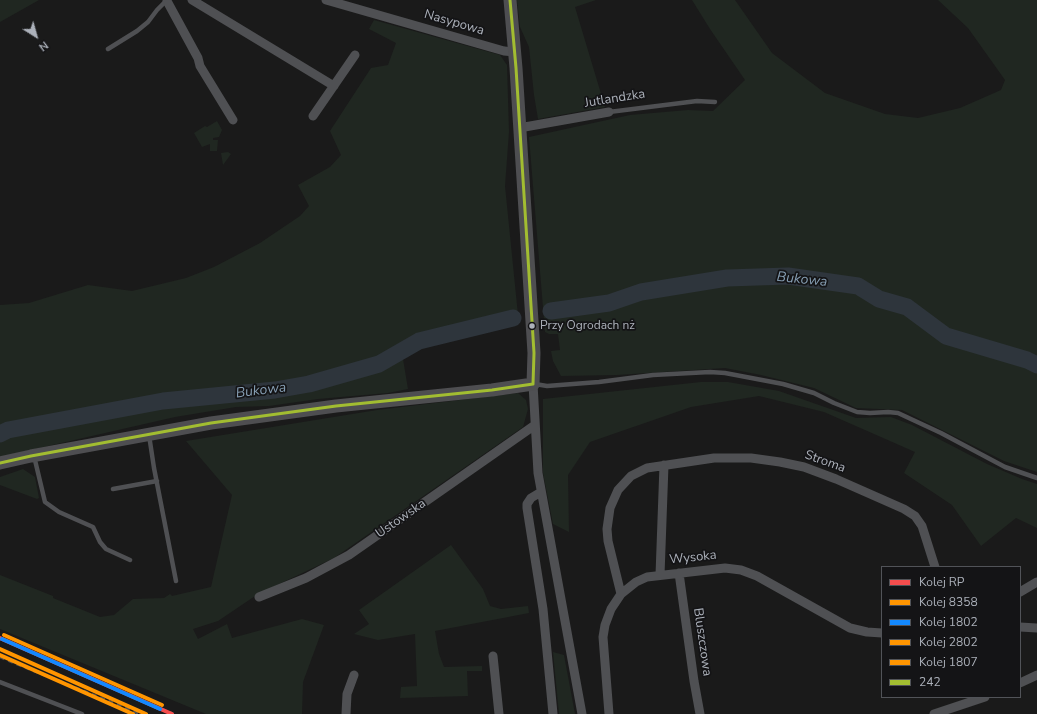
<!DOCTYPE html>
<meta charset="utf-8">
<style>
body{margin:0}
#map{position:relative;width:1037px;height:714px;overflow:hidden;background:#1a1a1a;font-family:"Nunito Sans",sans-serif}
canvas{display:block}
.legend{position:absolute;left:881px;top:566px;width:140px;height:132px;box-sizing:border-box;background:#141416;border:1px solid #515358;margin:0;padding:5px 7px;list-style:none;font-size:12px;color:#acb1ba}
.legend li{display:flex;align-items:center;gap:8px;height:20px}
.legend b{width:20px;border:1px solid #515358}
.north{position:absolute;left:16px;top:16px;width:40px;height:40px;-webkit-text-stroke:3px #141416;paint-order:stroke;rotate:143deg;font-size:11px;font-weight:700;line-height:16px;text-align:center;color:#acb1ba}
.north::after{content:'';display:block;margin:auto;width:14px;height:18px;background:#acb1ba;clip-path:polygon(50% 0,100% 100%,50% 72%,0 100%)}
</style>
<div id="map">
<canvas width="1037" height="714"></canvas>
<ul class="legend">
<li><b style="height:5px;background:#f54d4d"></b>Kolej RP</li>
<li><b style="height:5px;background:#ff9500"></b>Kolej 8358</li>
<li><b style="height:5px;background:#1389ff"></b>Kolej 1802</li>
<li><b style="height:5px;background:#ff9500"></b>Kolej 2802</li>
<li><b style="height:5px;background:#ff9500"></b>Kolej 1807</li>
<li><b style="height:5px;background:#a2bd31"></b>242</li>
</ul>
<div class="north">N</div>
</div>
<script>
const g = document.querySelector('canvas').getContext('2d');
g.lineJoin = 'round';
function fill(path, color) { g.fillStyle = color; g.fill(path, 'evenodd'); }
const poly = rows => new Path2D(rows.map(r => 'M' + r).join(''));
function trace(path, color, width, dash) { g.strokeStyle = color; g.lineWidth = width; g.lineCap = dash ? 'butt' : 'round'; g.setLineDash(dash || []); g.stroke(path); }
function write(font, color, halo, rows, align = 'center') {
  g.font = font + ' "Nunito Sans",sans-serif'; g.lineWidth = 3.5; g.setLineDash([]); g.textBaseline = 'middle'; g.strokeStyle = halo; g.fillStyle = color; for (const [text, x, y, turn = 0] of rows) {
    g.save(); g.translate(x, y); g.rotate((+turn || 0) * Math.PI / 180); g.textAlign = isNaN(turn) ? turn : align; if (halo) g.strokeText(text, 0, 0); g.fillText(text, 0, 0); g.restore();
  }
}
const green = poly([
 [0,0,39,0,0,22],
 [517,0,596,0,575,7,605,107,538,119,534,95,529,47,520,27],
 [692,0,735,0,772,53,825,93,885,114,918,118,960,108,1001,90,1005,80,968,28,938,0,1037,0,1037,472,1004,461,902,410,856,408,814,388,761,375,725,368,617,375,561,376,553,361,551,351,560,350,558,334,549,334,545,332,529,137,630,115,688,110,713,111,745,80,710,29],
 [374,20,500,55,507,65,509,132,505,186,518,315,419,338,401,347,408,389,388,393,318,399,269,406,236,407,175,417,0,457,0,305,29,303,88,285,132,291,186,278,214,267,260,243,300,216,309,206,298,185,330,167,341,155,330,131,371,68,388,65,396,43,369,29],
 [217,121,222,130,219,137,213,138,213,140,218,140,217,151,210,151,210,144,202,147,194,133,205,126,207,127],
 [228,152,231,154,223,165,221,153],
 [701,382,728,382,779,391,856,418,891,417,912,425,987,464,1022,479,1037,484,1037,528,1016,518,981,546,952,505,904,473,915,452,824,412,759,396,691,407,590,442,568,475,569,532,553,524,543,473,543,399],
 [518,393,526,400,528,409,523,427,334,558,258,594,218,621,193,629,198,639,227,624,232,638,302,619,324,625,303,682,302,714,206,714,0,629,0,575,53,596,53,598,100,617,114,615,133,599,164,598,170,594,172,596,211,587,232,495,186,441,377,410],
 [23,469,35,477,39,498,37,499,0,485,0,477],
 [451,545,483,589,490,606,501,609,528,606,529,613,435,631,439,654,444,667,482,666,482,671,467,671,468,696,400,698,401,687,417,686,415,634,378,640,354,634,369,624,359,610],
 [553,652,564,655,575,714,559,714]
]);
const river = poly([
 [551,311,609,303,641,292,727,278,788,276,858,286,879,299,907,307,946,336,1027,360,1037,365],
 [0,434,8,430,163,401,275,390,309,384,379,364,419,341,513,318]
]);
const lane = poly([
 [108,49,137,31,148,22,157,10,167,0],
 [609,112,697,101,715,102],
 [535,384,547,386,599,382,653,375,710,372,725,373,783,384,814,393,834,403,857,412,870,413,888,412,898,413,941,433,1005,467,1037,478],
 [149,435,154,468,176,581],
 [34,456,45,502,59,512,93,527,100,542,106,549,130,560],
 [113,489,157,481],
 [0,682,82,714]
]);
const street = poly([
 [192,0,334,86],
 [326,0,504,51,515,52],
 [167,1,198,58,200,66,233,120],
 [313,116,355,55],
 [519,128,609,112],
 [533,384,538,473,582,714],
 [541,492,531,498,527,504,527,508,543,609,553,714],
 [679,573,694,681,700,714],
 [660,575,664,465],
 [1020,592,1037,582],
 [621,594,608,541,607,529,610,508,618,490,631,476,647,468,714,458,751,458,780,462,804,467,836,479,904,509,915,516,922,526,935,567],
 [259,597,306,578,349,555,535,425],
 [1020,627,1037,628],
 [493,656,499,714],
 [1020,683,1037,675],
 [346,714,347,694,354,675],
 [609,714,603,637,605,625,611,609,621,594,636,582,647,577,725,568,741,570,757,576,850,628,867,632,882,633],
 [934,714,985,697]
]);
const secondary = poly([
 [0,463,31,456,211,423,336,406,492,390,533,384,534,353,516,68,510,0]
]);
const rail = poly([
 [0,657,140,714],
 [161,709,173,714]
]);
const bus1 = poly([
 [510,0,516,68,534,353,533,384],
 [0,463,31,456,211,423,336,406,492,390,533,384]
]);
const rail1 = poly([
 [0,638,172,714]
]);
const rail2 = poly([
 [0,649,146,714]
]);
const rail3 = poly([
 [2,639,160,709]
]);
const rail4 = poly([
 [0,655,133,714]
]);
const rail5 = poly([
 [4,635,162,705]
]);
const markers = [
 [532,326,3.5,"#acb1ba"]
];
const busNames = [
 ["Przy Ogrodach nż",540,326]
];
const streetNames = [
 ["Nasypowa",454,23,16],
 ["Jutlandzka",615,99,-9],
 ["Stroma",825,462,20],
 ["Ustowska",401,519,-35],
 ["Wysoka",693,558,-6],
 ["Bluszczowa",702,642,82]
];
const waterNames = [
 ["Bukowa",802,280,6],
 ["Bukowa",261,391,-7]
];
fill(green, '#202721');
trace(river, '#2e353c', 17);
trace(lane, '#4f5053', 4.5);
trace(street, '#4f5053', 9);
trace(secondary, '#4e4e51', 13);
trace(rail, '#4f5051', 3, [5, 4]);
trace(bus1, '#a2bd31', 3);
trace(rail1, '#f54d4d', 4);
trace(rail2, '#ff9500', 4);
trace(rail3, '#1389ff', 4);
trace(rail4, '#ff9500', 4);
trace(rail5, '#ff9500', 4);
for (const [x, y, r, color] of markers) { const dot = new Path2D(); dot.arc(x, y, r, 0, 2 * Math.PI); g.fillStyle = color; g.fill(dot); trace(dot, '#141416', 1.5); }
write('12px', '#acb1ba', '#141416', busNames, 'left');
write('13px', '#acb1ba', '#141416', streetNames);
write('italic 14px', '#869eb3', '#141416', waterNames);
</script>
